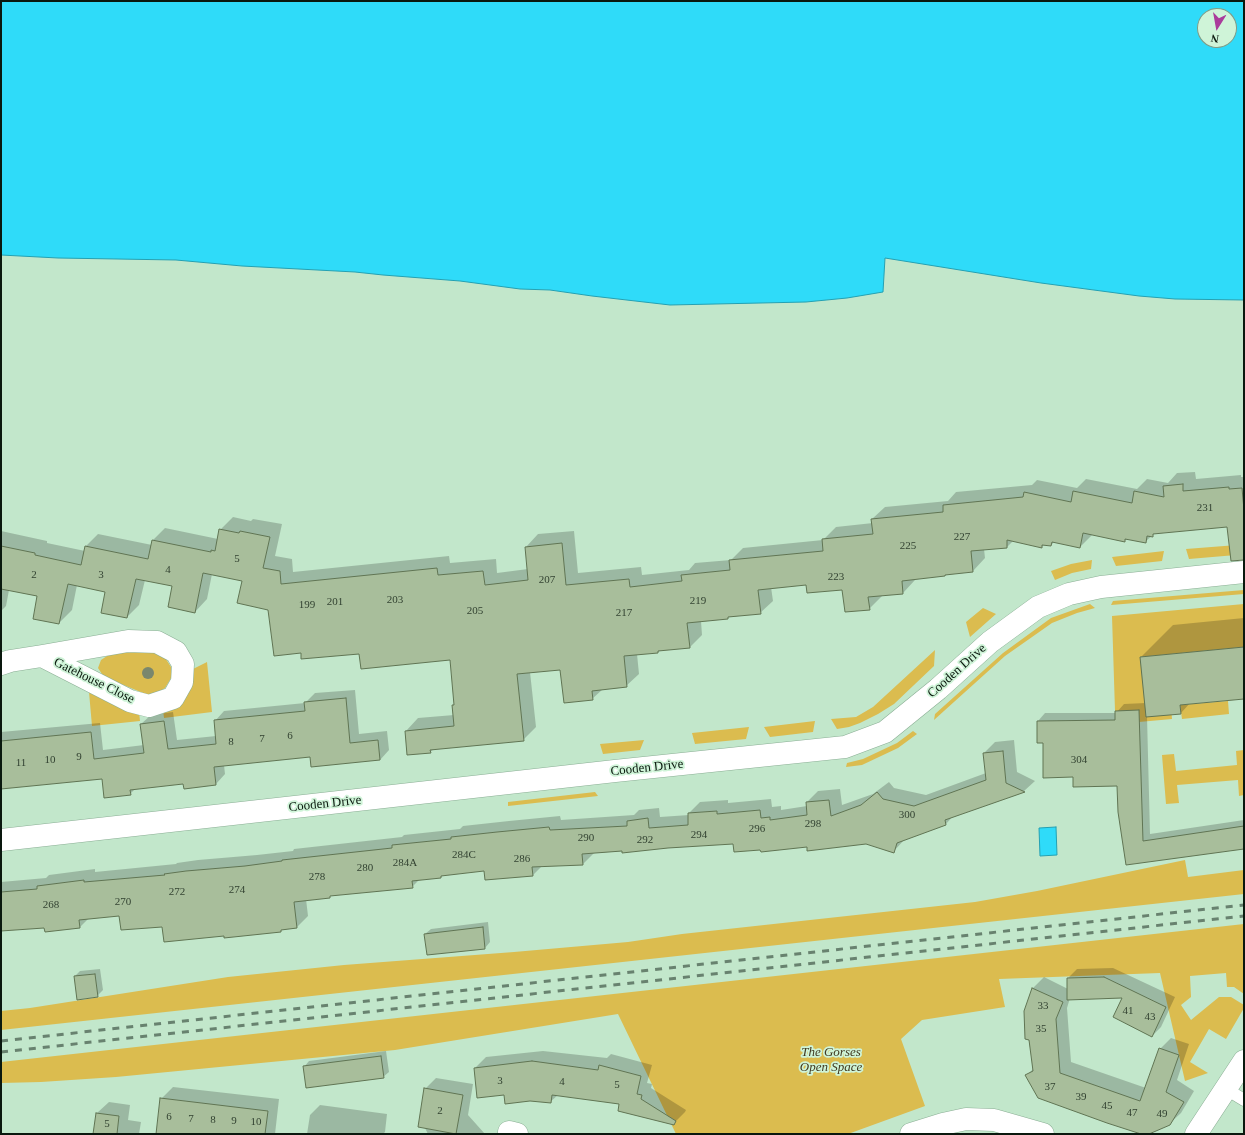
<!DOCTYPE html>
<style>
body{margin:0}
#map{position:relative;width:1245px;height:1135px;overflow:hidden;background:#c2e7cb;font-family:"Times New Roman",serif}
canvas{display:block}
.frame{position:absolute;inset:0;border:2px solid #0a180e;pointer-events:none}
.north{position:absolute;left:1197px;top:8px;width:40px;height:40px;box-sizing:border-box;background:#cff4d8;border:1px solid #809c87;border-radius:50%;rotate:191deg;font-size:11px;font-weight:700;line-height:16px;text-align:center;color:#0a180e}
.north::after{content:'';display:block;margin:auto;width:14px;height:18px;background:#aa3c9b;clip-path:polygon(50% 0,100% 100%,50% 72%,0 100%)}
</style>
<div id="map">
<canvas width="1245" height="1135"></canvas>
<div class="frame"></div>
<div class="north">N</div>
</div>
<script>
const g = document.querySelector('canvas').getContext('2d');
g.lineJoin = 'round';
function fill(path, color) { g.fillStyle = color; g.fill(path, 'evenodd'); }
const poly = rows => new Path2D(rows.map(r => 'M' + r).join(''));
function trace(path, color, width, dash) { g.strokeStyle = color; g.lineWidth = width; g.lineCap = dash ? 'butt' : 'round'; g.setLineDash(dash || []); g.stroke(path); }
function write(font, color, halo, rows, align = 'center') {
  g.font = font + ' "Times New Roman",serif'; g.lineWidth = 3.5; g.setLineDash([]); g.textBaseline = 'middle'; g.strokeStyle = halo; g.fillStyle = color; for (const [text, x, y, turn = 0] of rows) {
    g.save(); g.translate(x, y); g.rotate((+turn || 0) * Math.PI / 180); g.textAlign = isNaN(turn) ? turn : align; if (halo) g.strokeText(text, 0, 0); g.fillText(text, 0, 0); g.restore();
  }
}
const green = poly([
 [1237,545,1236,555,1189,559,1186,549],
 [1164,551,1162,561,1116,566,1112,557],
 [1092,560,1091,569,1072,573,1055,580,1051,571,1071,564],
 [1244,590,1244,594,1111,605,1113,601],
 [1090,604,1095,608,1077,613,1052,623,1005,656,934,720,935,714,1003,653,1051,618],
 [1244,604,1244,647,1140,657,1171,707,1172,719,1139,722,1115,711,1112,616],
 [983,608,996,614,970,637,966,622],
 [152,650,164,656,171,667,171,678,165,688,157,693,148,695,104,677,98,668,101,660,110,654],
 [935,650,934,666,894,704,878,714,860,723,849,727,837,729,831,719,856,717,873,707],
 [207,662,212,712,164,718,163,710,193,669],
 [89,692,139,712,140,721,92,726],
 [1228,701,1229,714,1182,719,1180,705],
 [815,721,813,732,770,737,764,727],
 [749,727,746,739,695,744,692,733],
 [913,731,917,734,898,748,862,765,846,767,847,763,863,759,897,743],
 [644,740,640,750,603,754,600,744],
 [1244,750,1244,795,1239,796,1238,780,1177,785,1179,803,1166,804,1162,755,1174,754,1176,771,1237,765,1236,751],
 [595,792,598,796,508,806,508,802],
 [1185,860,1188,877,1244,870,1244,894,1,1030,1,1011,30,1008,228,977,344,965,514,952,628,942,682,934,975,902,1037,891],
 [1244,924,1244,994,1234,987,1227,987,1226,973,1190,976,1191,997,1181,1005,1191,1020,1219,997,1231,997,1244,1005,1244,1008,1226,1039,1209,1029,1190,1062,1208,1073,1185,1081,1160,973,999,979,1005,1007,922,1020,901,1039,925,1106,848,1134,676,1134,618,1014,395,1050,116,1077,41,1082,1,1083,1,1062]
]);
const water = poly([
 [1,1,1244,1,1244,300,1175,299,1139,296,1041,283,885,258,883,292,847,298,806,302,670,305,592,296,550,290,520,289,460,281,383,275,355,272,242,266,176,260,58,258,1,255,1,1],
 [1205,16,1229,16,1229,40,1205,40,1205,16],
 [1056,827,1057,855,1040,856,1039,828,1056,827]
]);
const shadow = poly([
 [1195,472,1196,479,1241,475,1241,477,1244,477,1244,529,1227,526,1155,533,1145,542,1127,539,1124,541,1093,534,1080,547,1054,542,1051,545,1044,544,1042,547,1013,541,1007,547,984,549,985,558,973,571,947,574,945,576,915,578,915,580,903,593,882,595,882,596,869,609,843,589,807,584,771,587,773,601,760,613,701,621,702,635,690,647,661,650,658,652,637,654,639,674,626,686,603,689,592,699,561,669,530,672,536,727,523,740,434,749,430,752,406,731,418,718,454,715,453,705,455,703,451,659,360,653,302,652,269,609,243,580,212,574,207,599,195,612,173,585,145,580,139,605,127,617,106,591,77,585,72,610,59,623,38,596,9,590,6,606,1,611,1,531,47,541,47,543,85,551,86,546,98,534,152,545,153,540,165,528,218,539,220,530,233,517,251,521,253,519,282,524,275,556,292,559,293,572,449,556,450,563,496,559,497,573,528,569,526,547,538,534,574,531,578,573,641,567,642,575,689,570,695,563,731,560,743,548,823,540,836,527,873,523,872,519,885,507,948,501,956,492,1032,485,1037,480,1077,488,1086,479,1137,489,1147,479,1168,483,1177,473],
 [1244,618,1244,698,1190,703,1181,713,1147,716,1150,834,1244,820,1244,848,1126,864,1118,785,1074,776,1044,742,1038,721,1045,713,1116,713,1124,704,1146,703,1141,657,1173,625],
 [355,690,359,734,387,731,389,750,380,760,311,755,224,765,225,774,216,784,184,783,136,788,130,794,103,778,1,788,1,732,100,723,103,750,144,745,141,724,151,715,173,712,177,740,216,736,215,721,224,711,305,703,315,693],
 [1014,740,1017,772,1035,781,1024,791,954,815,946,824,905,839,893,852,866,843,761,849,734,843,594,853,583,864,542,866,533,875,486,879,485,870,443,875,441,877,420,879,412,887,330,895,306,899,308,916,297,927,282,929,280,931,225,935,163,926,120,915,89,918,80,927,46,931,45,926,1,930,1,882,46,878,49,875,95,869,95,872,176,864,177,863,198,860,257,855,293,851,294,849,402,837,404,835,460,829,463,826,509,821,560,816,561,820,634,815,639,810,659,808,660,817,689,815,689,813,700,802,728,800,728,803,771,799,772,807,781,806,781,810,807,806,807,802,818,791,840,789,842,805,873,794,889,782,894,788,926,795,986,773,984,753,995,742],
 [488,922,490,942,485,948,425,934,431,929],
 [1113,968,1175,997,1161,1027,1152,1036,1124,997,1070,998,1067,1008,1071,1062,1146,1088,1160,1049,1171,1038,1189,1044,1177,1080,1194,1091,1181,1113,1169,1124,1026,1076,1033,1069,1025,1011,1033,988,1044,977,1068,989,1068,978,1077,969],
 [100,969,103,990,97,996,75,976,80,971],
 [386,1051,389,1072,383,1077,304,1067,309,1061],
 [543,1051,607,1058,611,1054,652,1065,647,1083,652,1084,651,1088,686,1110,685,1112,674,1123,621,1104,558,1095,550,1102,505,1094,475,1068,486,1057],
 [436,1078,473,1084,468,1115,485,1134,428,1134,425,1128,425,1089],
 [173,1087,279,1099,275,1134,157,1134,161,1099],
 [109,1102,130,1105,128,1120,141,1122,139,1134,94,1134,97,1113],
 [320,1105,387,1114,385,1132,383,1134,307,1134,310,1115]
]);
const building = poly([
 [1183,484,1183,491,1229,487,1229,489,1242,488,1244,510,1244,560,1231,561,1227,527,1153,534,1153,537,1147,536,1146,543,1125,539,1125,542,1083,533,1080,548,1052,542,1051,546,1042,545,1042,548,1007,540,1007,548,971,551,973,572,945,575,945,576,902,581,903,594,868,597,870,610,845,612,842,590,807,593,806,585,758,590,761,614,728,617,728,619,687,623,690,648,658,651,658,653,624,656,627,687,592,691,593,700,564,703,560,670,517,674,524,741,430,750,431,753,407,755,405,731,454,726,452,705,454,705,450,660,361,669,359,654,301,659,301,653,274,656,268,610,237,603,242,581,203,573,195,613,168,607,172,586,136,579,127,618,101,613,105,592,68,584,59,624,33,619,37,596,1,589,1,546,35,553,35,555,81,565,85,546,148,559,152,540,211,552,211,550,215,551,219,529,239,533,240,531,270,537,263,568,280,571,281,584,437,568,438,575,483,571,485,585,528,580,525,547,562,543,566,585,629,579,630,587,682,581,681,575,730,570,729,560,823,551,822,539,873,534,871,519,943,512,943,505,1023,497,1024,492,1071,502,1073,491,1132,503,1134,491,1164,497,1163,486,1183,484],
 [1244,647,1244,699,1180,705,1181,714,1146,717,1140,657,1244,647],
 [346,698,350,743,378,740,380,760,311,767,310,757,214,767,216,785,184,789,183,784,130,790,131,795,104,798,102,779,1,789,1,741,91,732,94,759,144,753,140,724,164,721,168,749,216,744,214,720,305,711,304,702,346,698],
 [1139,710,1143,841,1244,826,1244,849,1126,865,1118,812,1117,786,1073,787,1073,777,1043,778,1043,743,1037,743,1037,721,1115,720,1115,711,1139,710],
 [1003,751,1006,783,1025,792,945,820,946,825,897,843,894,853,866,844,807,851,807,847,761,852,760,850,734,852,733,844,668,848,622,853,622,851,582,854,583,865,532,867,533,876,485,880,484,871,441,876,441,878,412,881,413,888,330,896,330,898,294,902,297,928,281,930,281,932,224,938,224,936,164,942,162,927,121,930,119,916,79,920,80,928,45,932,44,928,1,931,1,892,37,889,37,886,84,880,84,882,165,875,164,874,186,871,245,866,282,861,282,860,392,848,392,845,451,839,451,837,497,832,549,827,550,830,627,826,627,821,648,818,649,828,688,825,688,813,717,811,717,814,760,810,761,818,770,817,770,820,807,815,806,802,829,800,831,816,861,805,877,792,883,799,914,806,986,780,983,753,1003,751],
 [483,927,485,949,427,955,424,934,483,927],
 [95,974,98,997,77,1000,74,976,95,974],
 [1104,977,1166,1007,1152,1037,1113,1017,1122,998,1067,1000,1067,978,1104,977],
 [1032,988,1063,1002,1056,1019,1060,1073,1140,1101,1159,1048,1179,1055,1166,1092,1184,1102,1170,1125,1149,1134,1141,1134,1107,1123,1038,1098,1025,1075,1033,1071,1029,1040,1025,1039,1024,1011,1032,988],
 [381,1056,384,1078,306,1088,303,1066,381,1056],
 [532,1061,598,1070,599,1065,641,1076,637,1094,642,1095,641,1099,676,1121,674,1125,618,1111,619,1104,552,1095,551,1103,530,1101,505,1104,504,1095,477,1098,474,1068,532,1061],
 [424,1088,463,1095,456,1134,418,1127,424,1088],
 [160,1098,268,1111,265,1134,156,1134,160,1098],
 [96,1113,119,1116,117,1134,93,1134,96,1113]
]);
const service = poly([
 [1226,1089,1244,1100]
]);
const minor = poly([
 [1,664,10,661,42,656,128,641,157,642,176,652,183,664,182,682,173,698,149,706,130,701,42,656],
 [509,1132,517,1134],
 [911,1134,943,1124,966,1119,994,1120,1043,1134]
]);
const secondary = poly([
 [1,840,615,771,845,747,885,732,938,689,990,642,1038,607,1069,594,1101,587,1244,572],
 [1196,1134,1244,1061]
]);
const rail = poly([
 [1,1041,1244,905],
 [1,1052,1244,916]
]);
const trees = [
 [148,673]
];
const numberNames = [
 ["231",1205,508],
 ["227",962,537],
 ["225",908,546],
 ["5",237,559],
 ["4",168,570],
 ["2",34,575],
 ["3",101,575],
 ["223",836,577],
 ["207",547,580],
 ["203",395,600],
 ["219",698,601],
 ["201",335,602],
 ["199",307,605],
 ["205",475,611],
 ["217",624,613],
 ["6",290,736],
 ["7",262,739],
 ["8",231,742],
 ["9",79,757],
 ["10",50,760],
 ["304",1079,760],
 ["11",21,763],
 ["300",907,815],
 ["298",813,824],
 ["296",757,829],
 ["294",699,835],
 ["290",586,838],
 ["292",645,840],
 ["284C",464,855],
 ["286",522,859],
 ["284A",405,863],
 ["280",365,868],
 ["278",317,877],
 ["274",237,890],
 ["272",177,892],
 ["270",123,902],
 ["268",51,905],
 ["33",1043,1006],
 ["41",1128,1011],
 ["43",1150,1017],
 ["35",1041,1029],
 ["3",500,1081],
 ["4",562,1082],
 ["5",617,1085],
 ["37",1050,1087],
 ["39",1081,1097],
 ["45",1107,1106],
 ["2",440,1111],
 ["47",1132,1113],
 ["49",1162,1114],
 ["6",169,1117],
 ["7",191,1119],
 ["8",213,1120],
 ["9",234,1121],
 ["10",256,1122],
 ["5",107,1124]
];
const streetNames = [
 ["Cooden Drive",957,671,-42],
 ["Gatehouse Close",94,681,26],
 ["Cooden Drive",647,768,-6],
 ["Cooden Drive",325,804,-6]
];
const parkNames = [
 ["The Gorses",831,1053],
 ["Open Space",831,1068]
];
fill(green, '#dbbc4f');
fill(water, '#2fdbf9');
trace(water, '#24a0b2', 1);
fill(shadow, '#0003');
fill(building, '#a8be9b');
trace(building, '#607453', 1);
trace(service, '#8aae94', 13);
trace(minor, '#8aae94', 23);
trace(secondary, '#8aae94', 23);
trace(service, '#fff', 12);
trace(minor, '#fff', 22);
trace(secondary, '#fff', 22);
trace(rail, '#68826f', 3, [7, 7]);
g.fillStyle = '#7a876d';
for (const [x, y] of trees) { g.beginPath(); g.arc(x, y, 6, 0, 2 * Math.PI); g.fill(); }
write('11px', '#324231', null, numberNames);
write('13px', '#0a180e', '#cff4d8', streetNames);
write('italic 13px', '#403820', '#cff4d8', parkNames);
</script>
